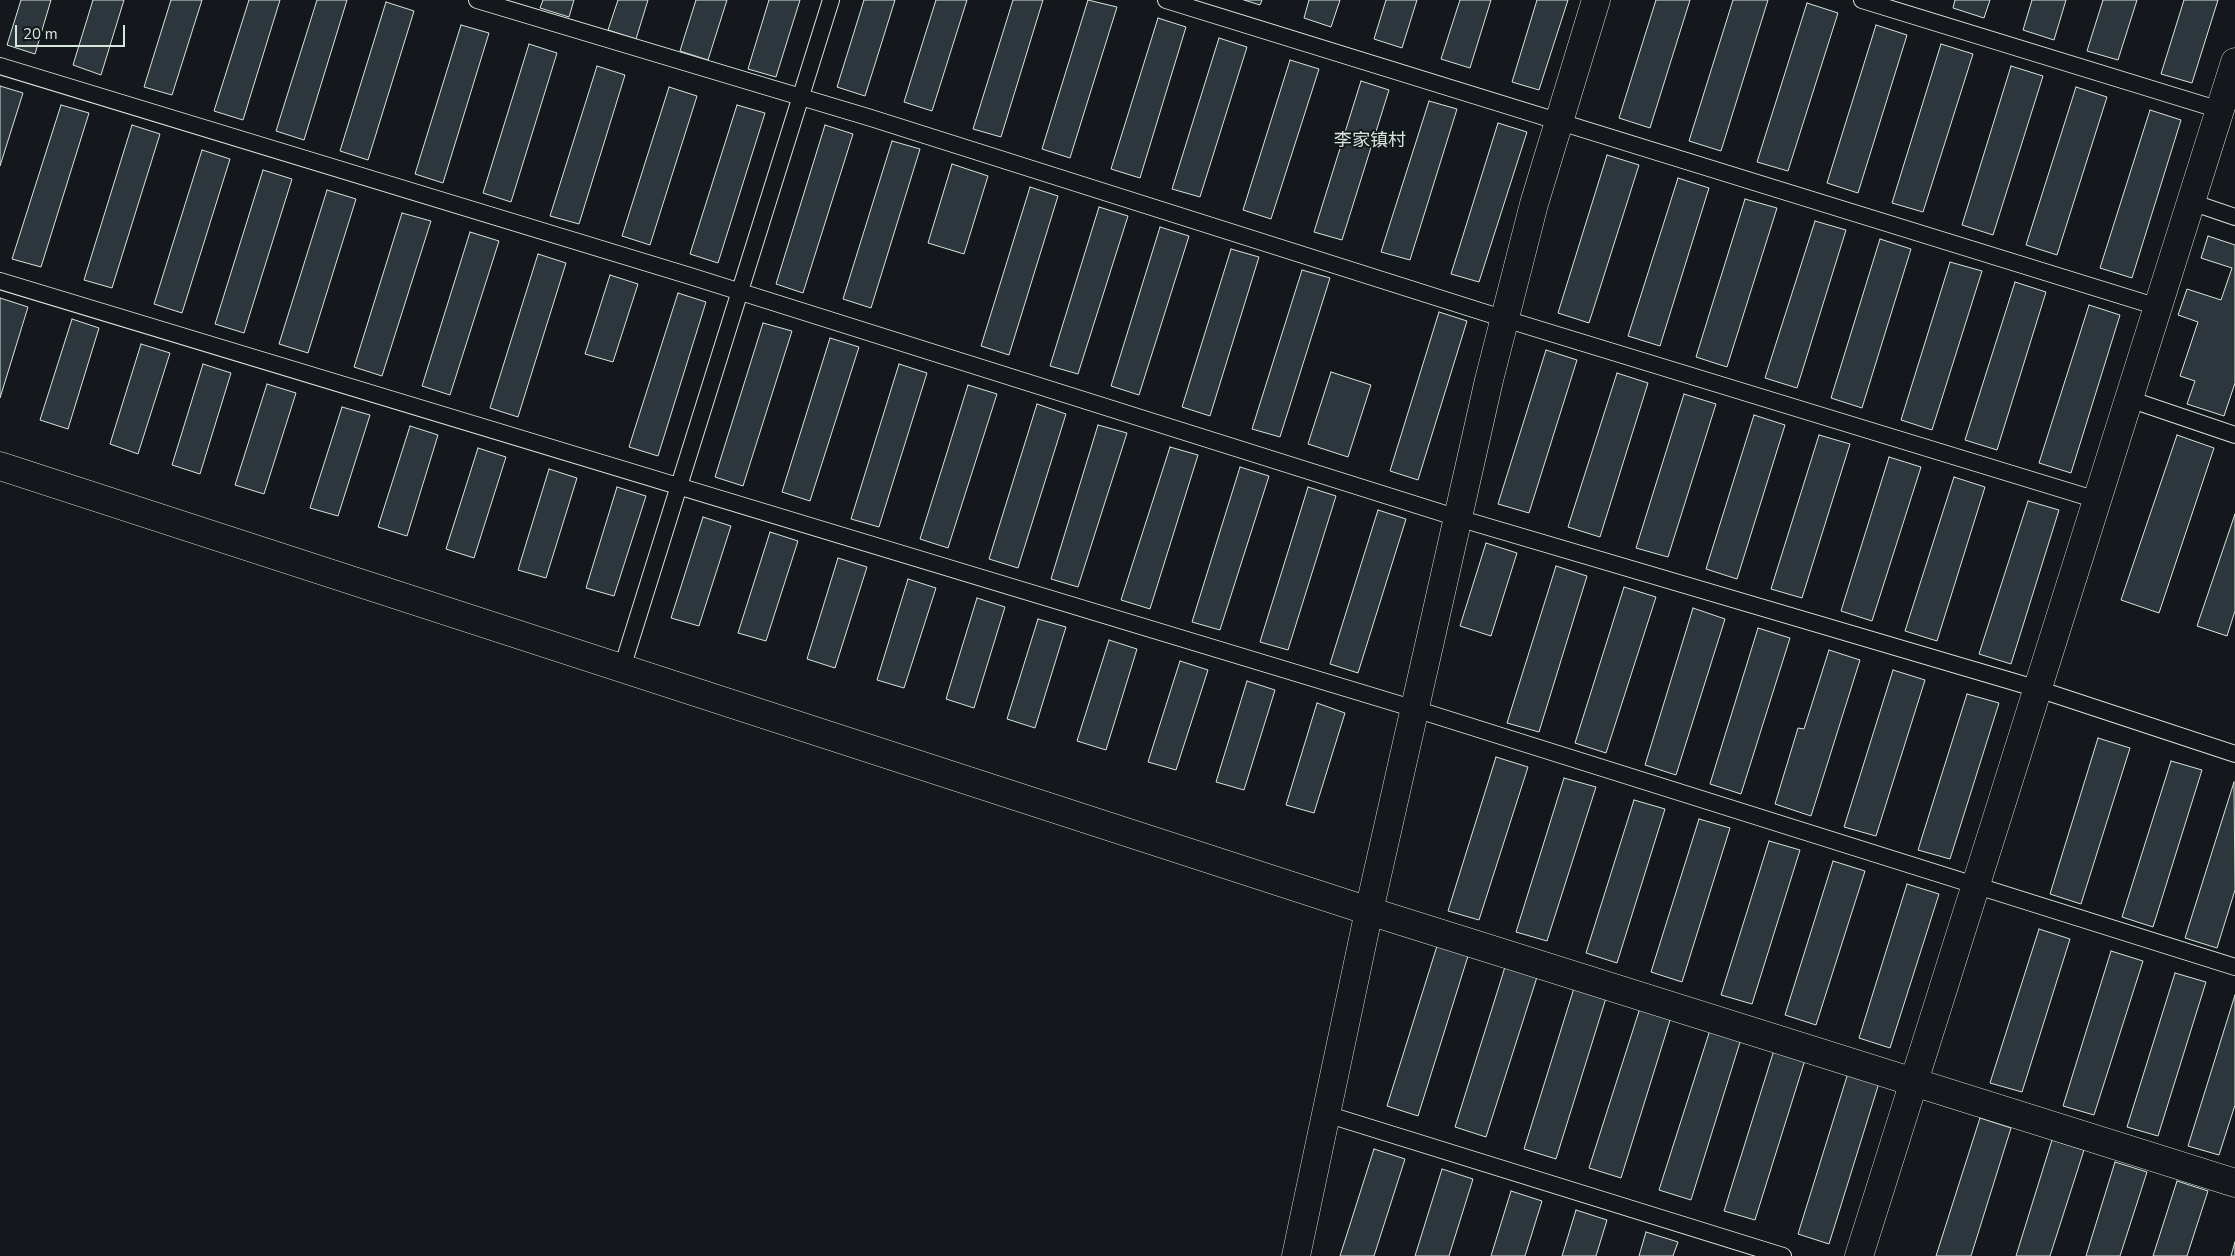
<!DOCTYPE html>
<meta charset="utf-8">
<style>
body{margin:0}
#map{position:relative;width:2235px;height:1256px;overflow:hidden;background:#14181c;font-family:"Nunito Sans",sans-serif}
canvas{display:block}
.scale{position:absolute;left:15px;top:25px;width:110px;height:22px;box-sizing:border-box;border:2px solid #d8e6dc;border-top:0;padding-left:6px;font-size:15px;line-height:18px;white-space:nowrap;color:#d8e6dc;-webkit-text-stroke:4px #14181c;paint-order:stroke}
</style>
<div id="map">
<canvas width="2235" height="1256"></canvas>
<div class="scale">20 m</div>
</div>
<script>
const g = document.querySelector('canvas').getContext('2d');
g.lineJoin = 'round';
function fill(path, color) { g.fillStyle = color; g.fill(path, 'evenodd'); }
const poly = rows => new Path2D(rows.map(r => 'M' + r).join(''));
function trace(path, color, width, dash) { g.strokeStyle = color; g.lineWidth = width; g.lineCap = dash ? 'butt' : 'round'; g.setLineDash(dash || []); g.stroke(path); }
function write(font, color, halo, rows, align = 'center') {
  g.font = font + ' "Nunito Sans","Noto Sans SC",sans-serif'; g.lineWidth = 4; g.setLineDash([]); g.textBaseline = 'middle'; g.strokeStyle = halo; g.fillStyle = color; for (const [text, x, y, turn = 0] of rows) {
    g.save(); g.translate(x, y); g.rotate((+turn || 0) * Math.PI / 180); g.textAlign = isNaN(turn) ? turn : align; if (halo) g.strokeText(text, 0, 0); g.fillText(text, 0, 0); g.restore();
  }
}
const building = poly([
 [21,0,51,0,35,54,7,45,21,0],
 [93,0,124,0,101,75,73,65,93,0],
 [171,0,202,0,172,95,144,87,171,0],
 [249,0,280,0,243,120,214,111,249,0],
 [317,0,347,0,304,140,276,131,317,0],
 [543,0,574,0,569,17,540,8,543,0],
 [618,0,648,0,636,39,608,30,618,0],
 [696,0,727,0,708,60,680,51,696,0],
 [769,0,800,0,776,77,748,69,769,0],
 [864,0,895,0,865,96,837,87,864,0],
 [936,0,967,0,932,111,904,102,936,0],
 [1013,0,1043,0,1001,137,973,129,1013,0],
 [1088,0,1117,7,1070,158,1042,149,1088,0],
 [1244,0,1262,0,1260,5,1244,0],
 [1309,0,1340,0,1331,27,1304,18,1309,0],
 [1386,0,1417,0,1402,48,1374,39,1386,0],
 [1460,0,1491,0,1470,68,1441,59,1460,0],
 [1537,0,1568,0,1539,90,1512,82,1537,0],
 [1656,0,1690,0,1650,128,1619,118,1656,0],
 [1733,0,1768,0,1721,151,1689,141,1733,0],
 [1955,0,1990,0,1984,18,1953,8,1955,0],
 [2032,0,2066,0,2054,40,2023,30,2032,0],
 [2103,0,2137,0,2118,60,2087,51,2103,0],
 [2184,0,2218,0,2192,83,2161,74,2184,0],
 [386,2,414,11,368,160,340,151,386,2],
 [1807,3,1838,13,1788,171,1757,162,1807,3],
 [1158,18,1186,27,1140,178,1111,169,1158,18],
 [461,25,489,33,443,183,415,174,461,25],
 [1876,25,1907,35,1858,193,1827,183,1876,25],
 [1219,38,1247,47,1200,197,1172,189,1219,38],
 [529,44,557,53,511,202,483,193,529,44],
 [1941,44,1973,54,1923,212,1892,203,1941,44],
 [1290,60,1319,69,1271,219,1243,210,1290,60],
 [597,66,625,75,579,224,550,216,597,66],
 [2011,66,2043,76,1993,235,1962,225,2011,66],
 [1361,81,1389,90,1342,240,1314,232,1361,81],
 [0,86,23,93,0,166,0,86],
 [669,87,697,96,650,245,622,236,669,87],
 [2076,87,2107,97,2057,255,2026,245,2076,87],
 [1429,101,1457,109,1410,260,1381,252,1429,101],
 [61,105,89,113,41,267,12,259,61,105],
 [737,105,765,113,718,263,690,254,737,105],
 [2150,110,2181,120,2132,278,2100,268,2150,110],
 [1498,123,1527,132,1479,282,1451,274,1498,123],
 [132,125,160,134,112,288,84,280,132,125],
 [825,125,853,134,803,293,776,284,825,125],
 [892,141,920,149,871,308,843,299,892,141],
 [202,150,230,159,182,313,154,304,202,150],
 [1607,155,1639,165,1589,323,1558,313,1607,155],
 [952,164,988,176,964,254,928,243,952,164],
 [263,170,292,179,244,333,215,324,263,170],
 [1678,178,1709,188,1660,346,1628,336,1678,178],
 [1030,187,1058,196,1009,355,981,346,1030,187],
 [327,190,356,199,308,353,279,344,327,190],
 [1745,199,1777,208,1727,367,1696,357,1745,199],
 [1099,207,1128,216,1078,374,1050,366,1099,207],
 [402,213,431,221,382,376,354,367,402,213],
 [1815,221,1846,230,1797,388,1765,378,1815,221],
 [1160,227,1189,236,1139,395,1111,386,1160,227],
 [470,232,499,241,450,395,422,386,470,232],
 [2208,236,2235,245,2235,383,2224,416,2187,404,2195,381,2180,376,2198,322,2178,315,2187,289,2221,300,2232,268,2201,258,2208,236],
 [1880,239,1911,249,1862,408,1831,398,1880,239],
 [1231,249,1259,257,1210,416,1182,407,1231,249],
 [538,254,566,263,518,417,490,408,538,254],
 [1950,262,1982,271,1932,430,1901,420,1950,262],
 [1302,270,1330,278,1280,437,1252,429,1302,270],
 [610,275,638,284,613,362,585,354,610,275],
 [2015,282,2046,292,1997,450,1965,440,2015,282],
 [678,293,706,302,658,456,629,447,678,293],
 [0,298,28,307,0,398,0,298],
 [2089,305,2120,315,2071,473,2039,463,2089,305],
 [1439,312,1467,321,1418,480,1390,471,1439,312],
 [72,319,99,328,68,429,40,420,72,319],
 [763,323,792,331,743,486,715,477,763,323],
 [830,338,859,347,810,501,782,492,830,338],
 [141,344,170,353,138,454,110,444,141,344],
 [1546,350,1577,360,1529,513,1498,504,1546,350],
 [203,364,231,373,200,474,172,465,203,364],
 [899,364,927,373,879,527,851,519,899,364],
 [1331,372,1371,385,1348,457,1308,444,1331,372],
 [1617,373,1648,383,1600,537,1568,527,1617,373],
 [267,384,296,393,264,494,235,485,267,384],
 [968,385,997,394,948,548,920,539,968,385],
 [1684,394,1716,404,1668,557,1636,548,1684,394],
 [1037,404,1066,414,1018,568,989,559,1037,404],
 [342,407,370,415,338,516,310,508,342,407],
 [1754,415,1785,425,1737,579,1706,569,1754,415],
 [1098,425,1127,433,1078,587,1051,579,1098,425],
 [410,426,438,435,407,536,378,527,410,426],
 [1819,435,1850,444,1802,598,1771,589,1819,435],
 [2177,435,2214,448,2159,613,2121,600,2177,435],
 [1170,447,1198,455,1150,609,1121,600,1170,447],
 [478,448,506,457,474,558,446,549,478,448],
 [1889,457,1921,467,1872,621,1841,611,1889,457],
 [1240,467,1269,476,1220,630,1192,622,1240,467],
 [549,469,577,478,546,578,518,570,549,469],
 [1954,477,1985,487,1937,641,1905,631,1954,477],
 [617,487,646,496,614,596,586,588,617,487],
 [1308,487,1336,496,1288,650,1260,642,1308,487],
 [2028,501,2059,510,2011,664,1979,654,2028,501],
 [1378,510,1406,519,1358,673,1330,664,1378,510],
 [2235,514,2235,611,2227,636,2197,626,2235,514],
 [703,517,731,526,699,626,671,618,703,517],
 [770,532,798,541,766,641,738,633,770,532],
 [1486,543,1517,553,1491,636,1460,626,1486,543],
 [838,558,867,567,835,668,807,659,838,558],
 [1556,566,1587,576,1539,732,1507,723,1556,566],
 [908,579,936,588,904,688,877,680,908,579],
 [1624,587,1656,597,1606,753,1575,743,1624,587],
 [977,598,1005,607,974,708,946,699,977,598],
 [1693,608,1725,619,1676,775,1645,765,1693,608],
 [1038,619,1066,627,1035,728,1007,719,1038,619],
 [1758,628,1790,638,1741,794,1710,784,1758,628],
 [1109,640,1137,649,1106,750,1077,741,1109,640],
 [1829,650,1860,660,1811,816,1775,804,1798,728,1804,729,1829,650],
 [1180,661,1208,670,1176,770,1148,762,1180,661],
 [1893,670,1925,680,1876,836,1844,827,1893,670],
 [1247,681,1275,690,1244,790,1216,782,1247,681],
 [1967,694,1999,703,1950,859,1918,850,1967,694],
 [1317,703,1345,713,1314,813,1286,805,1317,703],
 [2098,738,2130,748,2081,904,2050,894,2098,738],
 [1496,757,1528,767,1479,920,1448,911,1496,757],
 [2171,761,2202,770,2153,927,2122,917,2171,761],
 [1564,778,1596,787,1547,941,1516,932,1564,778],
 [2234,782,2235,890,2217,948,2185,938,2234,782],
 [1634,800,1665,809,1617,963,1586,953,1634,800],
 [1699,819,1730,828,1682,982,1651,972,1699,819],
 [1769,841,1800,850,1752,1004,1721,995,1769,841],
 [1833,861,1865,871,1816,1025,1785,1015,1833,861],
 [1907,884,1939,894,1890,1048,1859,1038,1907,884],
 [2039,929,2070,939,2022,1092,1990,1083,2039,929],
 [1437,946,1468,956,1418,1116,1387,1106,1437,946],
 [2111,951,2143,961,2094,1115,2063,1106,2111,951],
 [1505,967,1537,977,1486,1137,1455,1127,1505,967],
 [2175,973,2206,982,2158,1136,2127,1127,2175,973],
 [1574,988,1606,998,1556,1159,1524,1149,1574,988],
 [2235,995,2235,1105,2219,1155,2188,1146,2235,995],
 [1640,1008,1671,1017,1621,1178,1589,1168,1640,1008],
 [1710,1030,1741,1039,1691,1200,1659,1190,1710,1030],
 [1774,1050,1805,1060,1755,1220,1724,1211,1774,1050],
 [1848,1073,1879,1083,1829,1244,1798,1234,1848,1073],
 [1980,1118,2011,1128,1971,1256,1936,1256,1980,1118],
 [2052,1140,2084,1150,2050,1256,2016,1256,2052,1140],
 [1374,1149,1405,1159,1374,1256,1340,1256,1374,1149],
 [2115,1162,2147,1172,2120,1256,2086,1256,2115,1162],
 [1442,1169,1473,1179,1449,1256,1415,1256,1442,1169],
 [2177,1181,2208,1191,2187,1256,2153,1256,2177,1181],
 [1511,1191,1542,1201,1525,1256,1491,1256,1511,1191],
 [1576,1210,1607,1220,1596,1256,1562,1256,1576,1210],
 [1646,1232,1678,1242,1673,1256,1639,1256,1646,1232],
 [2235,1242,2235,1256,2231,1256,2235,1242]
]);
const lane = poly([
 [477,0,871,118,1505,319,2097,500],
 [1166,0,2158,307],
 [1862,0,2220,110],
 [0,66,690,276,1458,518,2038,689,2235,754],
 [2191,202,2235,217],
 [0,281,1415,709,2235,967],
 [2129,399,2235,435],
 [622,668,831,0],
 [1326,1114,1783,1256]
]);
const street = poly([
 [0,466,1369,911,2235,1183],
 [1296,1256,1369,911,1489,380,1534,204,1596,0],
 [1859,1256,2235,62]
]);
const quarterNames = [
 ["李家镇村",1370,142]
];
fill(building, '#2c363c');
trace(building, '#d8e6dc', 1);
trace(lane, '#d8e6dc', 18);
trace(street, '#d8e6dc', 29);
trace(lane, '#14181c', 16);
trace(street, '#14181c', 28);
write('18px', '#d8e6dc', '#14181c', quarterNames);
</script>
